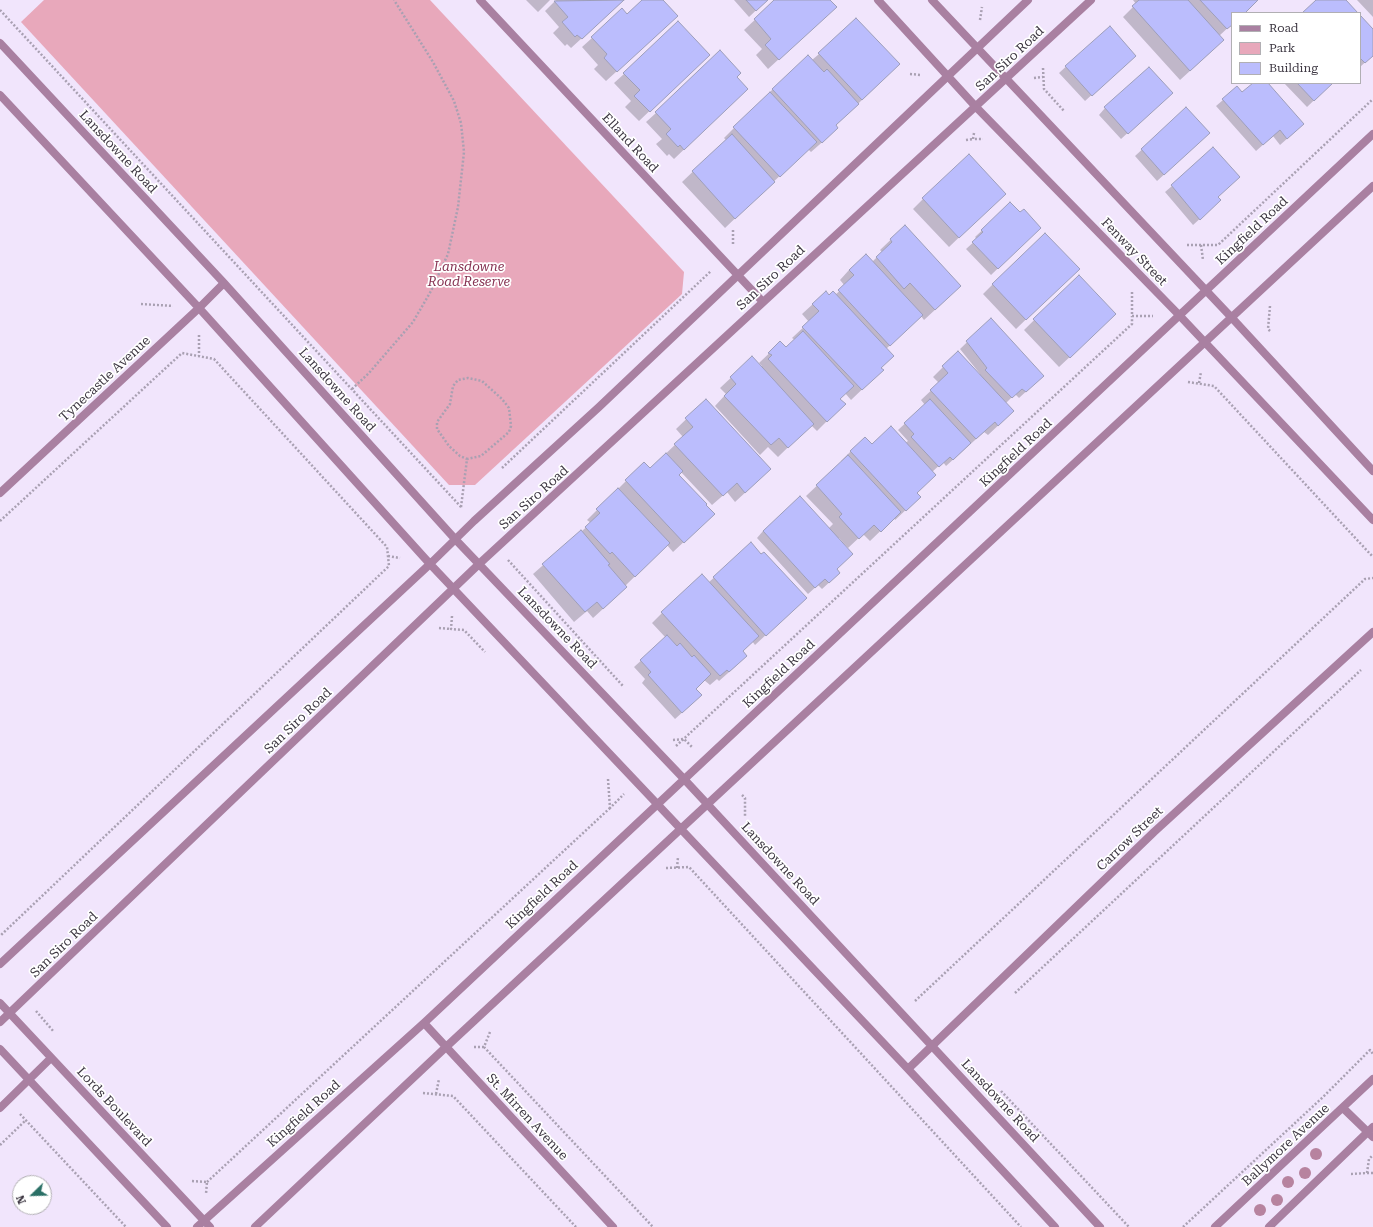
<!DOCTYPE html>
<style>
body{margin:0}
#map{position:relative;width:1373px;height:1227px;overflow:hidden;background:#f1e5fc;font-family:"Roboto Serif",serif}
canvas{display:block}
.legend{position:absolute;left:1231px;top:12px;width:130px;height:72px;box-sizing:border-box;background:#fff;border:1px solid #b1afb3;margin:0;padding:5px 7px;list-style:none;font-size:12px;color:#3d3742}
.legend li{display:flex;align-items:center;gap:8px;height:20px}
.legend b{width:20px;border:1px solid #b1afb3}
.north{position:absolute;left:12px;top:1175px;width:40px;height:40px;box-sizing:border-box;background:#fff;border:1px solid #b1afb3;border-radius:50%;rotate:247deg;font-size:11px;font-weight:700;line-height:16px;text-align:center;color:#3d3742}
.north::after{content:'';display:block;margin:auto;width:14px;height:18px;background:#2a7066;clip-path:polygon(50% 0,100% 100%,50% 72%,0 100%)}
</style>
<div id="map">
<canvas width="1373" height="1227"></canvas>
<ul class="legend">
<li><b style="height:5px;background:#a980a1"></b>Road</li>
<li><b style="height:11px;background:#e8a8bb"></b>Park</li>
<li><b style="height:11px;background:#bbbdfd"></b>Building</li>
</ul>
<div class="north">N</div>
</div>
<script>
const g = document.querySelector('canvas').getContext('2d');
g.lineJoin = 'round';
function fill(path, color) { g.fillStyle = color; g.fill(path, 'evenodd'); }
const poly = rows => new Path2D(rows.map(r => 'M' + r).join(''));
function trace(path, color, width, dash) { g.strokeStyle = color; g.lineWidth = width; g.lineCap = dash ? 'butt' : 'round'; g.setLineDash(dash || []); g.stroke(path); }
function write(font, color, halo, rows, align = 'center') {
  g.font = font + ' "Roboto Serif",serif'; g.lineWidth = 3.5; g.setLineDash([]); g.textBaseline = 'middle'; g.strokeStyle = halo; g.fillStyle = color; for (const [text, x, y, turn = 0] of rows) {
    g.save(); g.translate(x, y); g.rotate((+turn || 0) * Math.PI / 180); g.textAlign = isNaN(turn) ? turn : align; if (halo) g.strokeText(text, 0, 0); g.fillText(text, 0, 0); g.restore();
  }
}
const green = poly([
 [44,0,430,0,684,272,682,294,475,485,449,485,21,22]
]);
const shadow = poly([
 [526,0,550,0,538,12],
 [556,0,624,0,571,48,567,44,565,46,553,33,559,27,545,11],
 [643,0,662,0,667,26,606,81,594,69,598,65,582,47,592,38,627,15],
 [734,0,767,0,749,17],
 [776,0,828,0,825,17,768,69,756,55,762,49,744,30],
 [1133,0,1257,0,1244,13,1232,13,1232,24,1219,36,1213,50,1180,80,1123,17,1136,4],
 [1357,0,1373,0,1373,17],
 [1360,16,1373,31,1373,55,1360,67],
 [1109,27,1128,62,1085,101,1059,73],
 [819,54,889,74,835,126,827,138,811,152,808,149,725,228,682,182,726,140,724,138,772,90,808,56,812,60],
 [698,65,639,121,625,107,631,101,614,83,624,74],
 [736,77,737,99,674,159,669,154,667,156,656,144,662,139,646,122,656,113],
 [1254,83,1267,83,1297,130,1280,145,1273,136,1256,151,1216,106,1223,100,1242,94],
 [1284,83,1332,83,1307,107],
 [1165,99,1121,139,1099,115,1105,108],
 [1186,109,1202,140,1157,181,1135,156],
 [1172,186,1213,207,1193,225,1165,192],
 [923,199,995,203,949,247,913,209],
 [1010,204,1020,214,1040,228,991,275,966,249,977,239,975,237],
 [905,226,950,296,924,320,921,316,886,349,880,368,872,380,851,400,845,393,839,399,834,414,817,431,811,425,778,457,768,447,760,455,715,406,726,394,720,388,752,358,761,367,762,366,759,363,780,343,786,348,795,340,792,338,809,322,802,314,826,292,829,297,835,295,845,286,840,280,849,270,872,262,882,252,880,250],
 [1079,276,1105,324,1059,367,1024,330],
 [1068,279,1016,329,983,294,993,284],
 [991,319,1043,376,1019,398,1015,394,1006,403,1003,421,988,435,984,432,946,466,943,462,932,472,916,493,909,507,895,520,894,518,870,541,863,534,848,548,839,538,837,539,836,569,833,579,822,589,818,585,808,594,757,538,763,531,828,529,833,524,806,496,842,462,841,461,851,451,872,446,905,443,908,441,898,430,925,405,921,400,939,383,933,377,943,367,980,374,960,349],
 [706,400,760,479,735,502,727,492,712,505,681,472,678,475,703,524,673,552,667,545,625,586,626,587,616,597,593,618,587,611,574,622,533,574,591,523,587,520,644,463,650,469,683,437,676,429],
 [751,544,795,608,755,645,752,641,742,651,736,666,719,681,717,679,710,685,704,680,695,689,694,702,675,719,642,683,645,679,634,667,666,638,652,623,662,613,708,583]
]);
const building = poly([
 [624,0,582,39,577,35,575,37,562,22,568,17,554,1,624,0],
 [642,0,663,0,678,16,617,72,604,58,607,54,591,37,622,8,627,14,642,0],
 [746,0,768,0,756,11,746,0],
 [774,0,830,0,837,7,779,60,765,45,771,39,754,19,774,0],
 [1139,0,1188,0,1224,40,1190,71,1132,6,1139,0],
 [1200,0,1258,0,1245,13,1232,13,1232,25,1227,29,1200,0],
 [1316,0,1346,0,1358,13,1302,13,1316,0],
 [1360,15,1373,29,1373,56,1365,63,1361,59,1360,61,1360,15],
 [856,18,900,64,862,100,818,53,856,18],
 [678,21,710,55,650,112,634,96,640,90,623,73,678,21],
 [1110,26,1136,56,1092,96,1065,66,1110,26],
 [720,50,741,73,737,77,748,89,684,150,680,145,678,147,666,134,671,129,655,112,720,50],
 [808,55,824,72,827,69,859,104,836,125,838,128,822,143,772,89,808,55],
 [1149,67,1173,93,1128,134,1104,107,1149,67],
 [1253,83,1268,83,1304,124,1287,139,1280,130,1263,145,1222,99,1237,86,1242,92,1253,83],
 [1297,83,1333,83,1314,101,1297,83],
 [770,92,817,142,780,177,733,127,770,92],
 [1186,107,1210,133,1164,175,1141,149,1186,107],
 [732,134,775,182,735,219,692,171,732,134],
 [1213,147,1240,177,1218,197,1221,200,1200,220,1171,185,1213,147],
 [969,154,1006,194,959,238,922,198,969,154],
 [1010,202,1020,212,1024,209,1041,228,998,269,972,242,983,232,981,230,1010,202],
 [905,225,961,286,935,310,910,283,904,289,876,257,892,242,890,239,905,225],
 [1045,233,1080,269,1026,320,992,284,1045,233],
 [866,254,923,315,890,346,838,290,854,275,849,270,866,254],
 [1079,275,1116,314,1070,358,1033,319,1079,275],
 [826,291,829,295,833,291,894,356,881,368,884,370,862,390,802,327,819,311,812,304,826,291],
 [991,318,1044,376,1026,392,1022,389,1012,398,985,370,987,368,966,341,991,318],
 [803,331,854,386,840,399,846,404,827,422,768,359,772,355,768,353,780,341,786,347,803,331],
 [958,351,1014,411,998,426,995,422,976,439,930,390,948,373,942,366,958,351],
 [752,356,814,424,788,448,779,438,771,445,724,396,736,384,730,377,752,356],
 [706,399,771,469,745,493,737,483,723,496,674,444,693,427,685,418,706,399],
 [930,399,971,443,953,460,950,457,939,467,911,437,914,434,904,423,930,399],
 [891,426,936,475,917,493,921,497,906,511,850,451,865,437,872,444,891,426],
 [666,453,683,471,679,475,707,504,706,505,715,514,684,543,625,480,644,462,650,468,666,453],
 [848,455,901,512,881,532,874,525,859,539,839,517,842,514,816,485,848,455],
 [618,488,670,543,635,577,612,552,610,554,585,527,600,513,596,509,618,488],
 [800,496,853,554,837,569,840,573,829,583,825,579,815,588,763,531,800,496],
 [581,530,610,564,608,565,627,587,603,609,597,602,585,612,542,564,581,530],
 [751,542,761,554,764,552,807,598,766,636,713,577,751,542],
 [702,574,759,636,743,651,747,656,729,672,727,670,720,676,661,612,702,574],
 [667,635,677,646,680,643,692,657,694,655,711,674,696,689,702,695,682,713,648,675,651,672,640,660,667,635]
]);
const path = poly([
 [0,10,462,508],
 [980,20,982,7],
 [1043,68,1044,89,1064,111],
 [910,74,921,75],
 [1034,78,1043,77],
 [974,133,973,139,983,139],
 [966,140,973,139],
 [733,244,733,230],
 [1187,245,1218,245,1373,99],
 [1201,245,1203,260],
 [1132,292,1132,316,1153,316],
 [141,304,173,306],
 [1270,306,1268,329,1270,331],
 [199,335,199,356],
 [1188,382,1214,386,1373,557],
 [1199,383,1201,372],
 [352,389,369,373,413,322,431,291,448,254,458,207,464,152,461,123,454,101,433,62,394,0],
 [502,468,711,271],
 [461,507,467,459,481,456,509,432,511,426,509,408,502,399,482,381,468,378,458,380,453,386,450,404,437,422,437,429,449,446,460,456,467,459],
 [0,521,182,353,214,359,387,547,389,566,0,936],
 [388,556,400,558],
 [508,560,623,686],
 [452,616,451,629,464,630,485,652],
 [439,628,451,629],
 [673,740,684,739,692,747],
 [676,746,1132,324,1132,316],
 [608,779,610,808,624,794],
 [742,795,745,798,745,816],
 [666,868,689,867,1021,1227],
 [677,868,678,857],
 [1015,993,1361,670],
 [915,1001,1365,579,1373,578],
 [36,1011,54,1032],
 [490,1032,484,1047,653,1227],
 [474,1047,484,1047],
 [1001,1091,1129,1227],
 [423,1093,453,1096,576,1227],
 [436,1094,439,1079],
 [20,1114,126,1227],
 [0,1145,26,1120],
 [1367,1173,1373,1173],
 [1351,1174,1367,1173,1369,1159,1373,1155],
 [192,1181,207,1182,206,1194],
 [207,1182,610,808],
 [1183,1227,1323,1097,1370,1050,1373,1054]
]);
const street = poly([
 [480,0,763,302],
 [878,0,976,107,1180,316,1373,520],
 [932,0,1232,318,1373,471],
 [0,43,224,283,455,539,684,779,1100,1227],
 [0,95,199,308,430,564,908,1069,1055,1227],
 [0,493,199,308,224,283],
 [0,964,430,564,474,521,599,407,1028,0],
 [0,1003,210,1227],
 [0,1022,479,564,1091,0],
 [424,1023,613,1227],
 [0,1049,167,1227],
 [908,1069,1154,832,1373,632],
 [0,1108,51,1058],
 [1343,1108,1373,1137],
 [197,1227,424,1023,1373,134],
 [255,1227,446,1047,1373,186],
 [1215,1227,1373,1079],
 [1269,1227,1373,1127]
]);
const trees = [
 [1316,1154],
 [1305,1173],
 [1288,1182],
 [1277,1200],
 [1260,1210]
];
const streetNames = [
 ["San Siro Road",1010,59,-43],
 ["Elland Road",630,143,47],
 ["Lansdowne Road",118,152,47],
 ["Kingfield Road",1252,231,-43],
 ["Fenway Street",1134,252,46],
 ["San Siro Road",771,278,-43],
 ["Tynecastle Avenue",105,379,-43],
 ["Lansdowne Road",337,390,48],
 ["Kingfield Road",1016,453,-43],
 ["San Siro Road",534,498,-42],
 ["Lansdowne Road",557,628,46],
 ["Kingfield Road",779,674,-43],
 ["San Siro Road",298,721,-44],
 ["Carrow Street",1130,839,-44],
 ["Lansdowne Road",780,864,47],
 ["Kingfield Road",542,895,-43],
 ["San Siro Road",64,945,-44],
 ["Lansdowne Road",1000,1101,47],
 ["Lords Boulevard",114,1107,47],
 ["Kingfield Road",304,1114,-42],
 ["St. Mirren Avenue",527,1117,47],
 ["Ballymore Avenue",1286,1145,-43]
];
const parkNames = [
 ["Lansdowne",469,267],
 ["Road Reserve",469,282]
];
fill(green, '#e8a8bb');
fill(shadow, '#0003');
fill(building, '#bbbdfd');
trace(building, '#9d9eba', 1);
trace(path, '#a9a0b2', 2.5, [2, 2]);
trace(street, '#a980a1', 8);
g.fillStyle = '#b7839f';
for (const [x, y] of trees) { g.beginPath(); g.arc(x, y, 6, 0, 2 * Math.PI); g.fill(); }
write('13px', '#3d3742', '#fff', streetNames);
write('italic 13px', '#873353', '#fff', parkNames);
</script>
